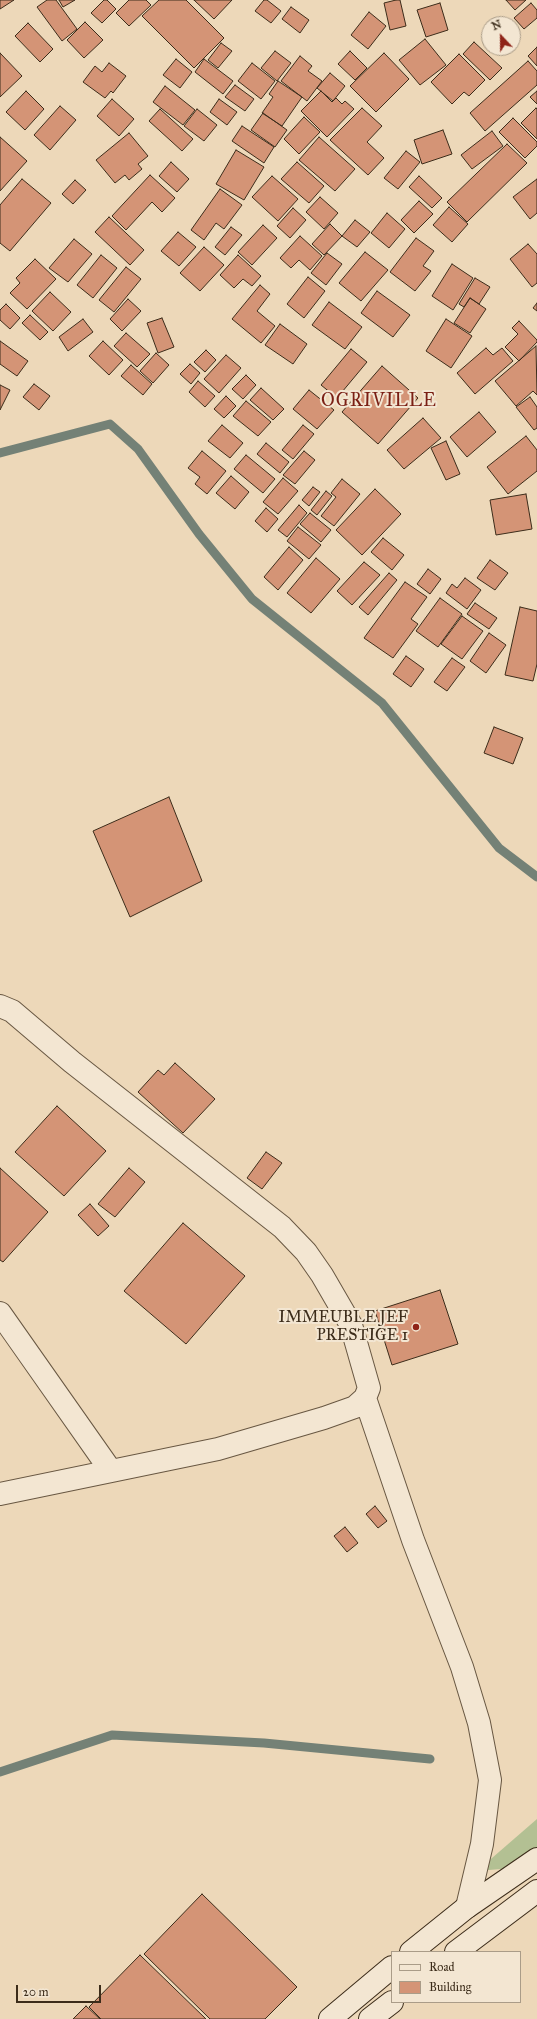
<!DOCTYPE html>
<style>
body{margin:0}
#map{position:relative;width:537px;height:2019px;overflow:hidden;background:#edd8b9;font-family:"IM FELL Great Primer",serif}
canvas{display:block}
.legend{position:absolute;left:391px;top:1951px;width:130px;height:52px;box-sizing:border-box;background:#f3e6d2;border:1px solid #aa9c88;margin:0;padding:5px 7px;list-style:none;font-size:12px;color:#3c2c1a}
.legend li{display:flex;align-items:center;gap:8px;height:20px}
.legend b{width:20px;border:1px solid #aa9c88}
.north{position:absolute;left:481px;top:16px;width:40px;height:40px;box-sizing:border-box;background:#f3e6d2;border:1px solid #aa9c88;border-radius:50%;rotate:338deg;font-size:11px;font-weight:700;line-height:16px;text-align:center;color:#3c2c1a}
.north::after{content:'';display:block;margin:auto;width:14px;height:18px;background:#8f2418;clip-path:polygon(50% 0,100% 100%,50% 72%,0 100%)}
.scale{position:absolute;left:16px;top:1985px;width:85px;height:18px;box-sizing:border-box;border:2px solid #3c2c1a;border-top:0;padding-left:5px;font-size:12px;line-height:14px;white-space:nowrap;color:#3c2c1a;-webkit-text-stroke:3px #f3e6d2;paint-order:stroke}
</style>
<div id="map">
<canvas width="537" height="2019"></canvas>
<ul class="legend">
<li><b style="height:5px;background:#f3e6d2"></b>Road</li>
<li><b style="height:11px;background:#d49476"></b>Building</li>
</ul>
<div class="north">N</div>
<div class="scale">20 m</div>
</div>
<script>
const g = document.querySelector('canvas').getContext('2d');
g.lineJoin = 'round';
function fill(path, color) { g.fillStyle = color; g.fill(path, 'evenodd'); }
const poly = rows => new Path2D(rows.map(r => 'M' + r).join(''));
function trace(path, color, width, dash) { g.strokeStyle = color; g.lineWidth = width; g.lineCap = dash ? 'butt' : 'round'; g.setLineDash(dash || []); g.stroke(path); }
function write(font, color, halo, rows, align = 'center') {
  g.font = font + ' "IM FELL Great Primer",serif'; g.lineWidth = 4; g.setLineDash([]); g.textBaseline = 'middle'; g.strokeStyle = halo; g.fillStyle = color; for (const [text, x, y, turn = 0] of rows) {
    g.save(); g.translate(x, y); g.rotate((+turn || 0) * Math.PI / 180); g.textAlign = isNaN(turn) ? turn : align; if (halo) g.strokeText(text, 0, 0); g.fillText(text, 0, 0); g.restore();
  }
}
const green = poly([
 [537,1819,537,1866,477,1871]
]);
const stream = poly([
 [0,453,110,424,138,449,199,534,252,599,382,703,499,848,537,877],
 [0,1772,112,1735,264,1743,430,1759]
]);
const building = poly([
 [0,0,14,0,0,9,0,0],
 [47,0,56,0,77,29,62,41,37,7,47,0],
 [59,0,75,0,63,7,59,0],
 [104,0,107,0,116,9,102,23,91,13,104,0],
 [129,0,146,0,151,5,129,26,116,13,129,0],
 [159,0,186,0,224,38,194,68,142,16,159,0],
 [194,0,232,0,214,19,194,0],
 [264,0,267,0,281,11,271,23,255,11,264,0],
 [396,0,400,0,406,26,390,30,384,3,396,0],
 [506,0,526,0,515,10,506,0],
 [440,3,448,30,426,37,417,10,440,3],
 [531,3,537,10,537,18,524,29,514,18,531,3],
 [291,7,309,20,300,33,282,19,291,7],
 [369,12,386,26,368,49,351,35,369,12],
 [85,22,103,40,84,58,67,40,85,22],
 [28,23,53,49,40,62,15,36,28,23],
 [425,39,446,65,420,85,399,60,425,39],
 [474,42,502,68,490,80,463,54,474,42],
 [221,43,232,51,218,68,208,60,221,43],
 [537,47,537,66,528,56,537,47],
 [275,51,291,63,277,81,261,68,275,51],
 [350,51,367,68,355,80,338,64,350,51],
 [0,53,22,76,0,97,0,53],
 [384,53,409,79,376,112,350,86,384,53],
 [459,54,485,80,469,96,464,92,452,104,431,82,459,54],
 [300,56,312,66,308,71,322,81,307,101,281,81,300,56],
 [176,59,192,72,180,88,163,75,176,59],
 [204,59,233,81,223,94,195,72,204,59],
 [528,61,537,71,537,85,485,131,470,113,528,61],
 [109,63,126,76,113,93,111,91,105,98,83,82,95,66,102,72,109,63],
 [252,63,275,81,261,99,238,81,252,63],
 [330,73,345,86,333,101,317,88,330,73],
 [278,81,302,97,282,126,262,113,273,97,269,94,278,81],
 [235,85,254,99,245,111,225,97,235,85],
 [165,86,195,110,183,125,153,102,165,86],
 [26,91,44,109,25,130,6,112,26,91],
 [321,91,332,102,336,98,342,104,345,101,354,109,327,137,301,111,321,91],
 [537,91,537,104,530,97,537,91],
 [112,99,134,119,119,136,97,116,112,99],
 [219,99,237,112,227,125,210,112,219,99],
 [60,106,76,120,50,150,34,135,60,106],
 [362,108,382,126,367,142,384,158,368,175,330,140,362,108],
 [536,108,537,109,537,139,521,123,536,108],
 [160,109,193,139,182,151,149,121,160,109],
 [197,109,217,125,204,141,184,126,197,109],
 [263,113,287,130,275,147,251,130,263,113],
 [304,117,320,132,299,154,284,139,304,117],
 [513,118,537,142,537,146,525,158,499,132,513,118],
 [242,126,274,147,264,163,232,141,242,126],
 [443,130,452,154,422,164,414,140,443,130],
 [492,131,503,146,472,169,461,155,492,131],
 [129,133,148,156,138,164,142,169,129,180,125,175,115,183,96,160,129,133],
 [0,137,27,161,0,191,0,137],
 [319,137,355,169,335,191,299,160,319,137],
 [507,144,527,163,467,222,447,202,507,144],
 [236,150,264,167,244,200,216,184,236,150],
 [406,151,420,162,398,189,384,178,406,151],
 [171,162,189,179,177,192,159,176,171,162],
 [297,162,324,186,309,203,281,179,297,162],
 [150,175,175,198,162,212,152,202,126,230,112,216,150,175],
 [272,176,298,199,278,221,252,197,272,176],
 [419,176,442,198,432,208,409,187,419,176],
 [22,179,51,203,10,251,0,243,0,205,22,179],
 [537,179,537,213,530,219,513,197,537,179],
 [75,180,86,190,73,204,62,194,75,180],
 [220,189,242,205,224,229,216,223,204,240,191,230,220,189],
 [320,197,338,213,324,229,306,212,320,197],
 [419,201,433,214,414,233,401,220,419,201],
 [449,207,468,224,452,242,433,225,449,207],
 [293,208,306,220,290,238,277,226,293,208],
 [387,213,405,229,389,248,371,233,387,213],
 [109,217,144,250,130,265,95,232,109,217],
 [355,220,370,232,357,247,342,236,355,220],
 [330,224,342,236,324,255,312,244,330,224],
 [263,225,277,238,252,265,238,252,263,225],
 [231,227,242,235,225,255,215,247,231,227],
 [178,232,196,247,179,266,161,251,178,232],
 [300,236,322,256,310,270,299,260,291,268,280,258,300,236],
 [416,238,434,251,423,266,431,271,415,291,390,272,416,238],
 [74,239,92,254,68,282,49,268,74,239],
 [528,244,537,254,537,283,532,287,510,259,528,244],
 [204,247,224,265,200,291,180,273,204,247],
 [365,252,388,270,361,301,339,283,365,252],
 [327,253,342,264,326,285,311,273,327,253],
 [101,255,117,268,93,298,77,285,101,255],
 [238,255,261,276,252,286,243,279,234,288,220,275,238,255],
 [35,259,56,279,27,309,10,293,20,283,16,278,35,259],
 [452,264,473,278,453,310,432,296,452,264],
 [126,267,141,279,114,312,99,300,126,267],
 [308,277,325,291,304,318,287,304,308,277],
 [475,278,490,287,479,304,470,298,464,307,459,304,475,278],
 [260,285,270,294,257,311,275,326,261,343,232,319,260,285],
 [377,291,410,315,393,337,361,313,377,291],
 [50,292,71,312,53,331,32,311,50,292],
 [470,298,486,309,470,333,454,323,470,298],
 [128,299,141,311,122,331,110,319,128,299],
 [329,302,362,327,345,349,312,325,329,302],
 [537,303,537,311,533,308,537,303],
 [6,304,20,318,10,329,0,320,0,310,6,304],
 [30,315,48,332,40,340,22,323,30,315],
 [162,318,174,347,158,353,147,323,162,318],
 [83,319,93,332,68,351,59,337,83,319],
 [446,319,472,336,451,368,426,351,446,319],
 [519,321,537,340,537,342,519,361,505,347,518,334,512,328,519,321],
 [280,324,307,344,293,364,265,345,280,324],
 [126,333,150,354,137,367,114,346,126,333],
 [0,341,28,361,17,376,0,364,0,341],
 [103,341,123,360,109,375,89,356,103,341],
 [536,346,537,395,533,391,516,406,495,381,536,346],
 [486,348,493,355,502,348,513,361,475,394,457,373,486,348],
 [351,349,367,362,337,398,321,385,351,349],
 [206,350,216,360,205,372,194,362,206,350],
 [156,353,169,365,153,383,140,371,156,353],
 [226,355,241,368,219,393,204,379,226,355],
 [190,364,200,373,191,384,180,374,190,364],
 [131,365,152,384,143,395,121,376,131,365],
 [382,366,418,398,378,444,342,412,382,366],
 [246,375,256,385,243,399,232,389,246,375],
 [198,381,215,396,205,407,189,392,198,381],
 [34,384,50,396,39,410,23,397,34,384],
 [0,385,10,390,0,410,0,385],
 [261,388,284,409,273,420,250,400,261,388],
 [309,390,334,410,317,429,293,409,309,390],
 [226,396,236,406,224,418,214,409,226,396],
 [530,397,537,407,537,428,534,430,516,407,530,397],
 [246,401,271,422,258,436,233,416,246,401],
 [479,412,496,432,467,457,450,437,479,412],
 [423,418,441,438,404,469,387,450,423,418],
 [222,425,243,443,230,458,208,441,222,425],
 [303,425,314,434,293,459,282,450,303,425],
 [526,436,537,450,537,471,508,494,487,467,526,436],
 [446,441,460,474,446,480,431,448,446,441],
 [266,443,289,462,280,473,257,454,266,443],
 [202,451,226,471,207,494,195,484,200,477,188,468,202,451],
 [304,451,315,460,295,484,283,475,304,451],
 [246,455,275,479,263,493,234,469,246,455],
 [231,476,249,492,235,509,216,493,231,476],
 [283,478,298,491,278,514,263,502,283,478],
 [342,479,360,494,334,526,321,516,336,497,331,493,342,479],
 [313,487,320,492,309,506,302,500,313,487],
 [375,489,401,514,362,555,336,530,375,489],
 [326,491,332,496,317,515,311,510,326,491],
 [526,494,532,529,496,535,490,500,526,494],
 [299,505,307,513,287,537,278,530,299,505],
 [266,508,278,519,267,532,255,521,266,508],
 [310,513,331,530,321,542,300,524,310,513],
 [298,527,321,545,309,559,287,541,298,527],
 [383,538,404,555,392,570,371,552,383,538],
 [289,547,303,560,278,590,264,577,289,547],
 [316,558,340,579,311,613,287,593,316,558],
 [490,560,508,573,495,590,477,578,490,560],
 [364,562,380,575,352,605,337,591,364,562],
 [428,569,441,579,430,594,417,584,428,569],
 [389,573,397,580,368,615,359,607,389,573],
 [465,578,481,590,467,609,446,593,452,584,457,588,465,578],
 [405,582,427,597,411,619,418,624,393,658,364,638,405,582],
 [440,598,462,614,438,647,416,631,440,598],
 [475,603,497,618,489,629,467,614,475,603],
 [520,607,537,611,537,664,533,681,505,675,520,607],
 [462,616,483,631,462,659,441,644,462,616],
 [489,633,506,645,486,673,470,661,489,633],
 [406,656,424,669,411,687,393,674,406,656],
 [452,658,465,667,447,691,434,682,452,658],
 [494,727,523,738,513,764,484,753,494,727],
 [169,797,202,881,130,917,93,831,169,797],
 [175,1063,215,1099,183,1133,138,1092,158,1070,164,1075,175,1063],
 [57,1106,106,1151,64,1196,15,1152,57,1106],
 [266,1152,282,1163,262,1189,247,1178,266,1152],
 [0,1168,48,1212,3,1262,0,1260,0,1168],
 [129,1168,145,1182,115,1217,98,1204,129,1168],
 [90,1204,109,1226,98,1236,78,1215,90,1204],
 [183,1223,245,1276,186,1344,124,1291,183,1223],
 [440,1290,458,1344,392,1365,375,1311,440,1290],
 [375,1506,387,1521,378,1528,366,1514,375,1506],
 [345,1527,358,1543,347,1552,334,1536,345,1527],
 [202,1894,297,1987,265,2019,210,2019,144,1954,202,1894],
 [140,1955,206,2019,101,2019,89,2007,140,1955],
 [86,2006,100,2019,73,2019,86,2006]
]);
const street = poly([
 [0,1006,12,1011,72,1062,282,1227,306,1252,322,1275,351,1325,369,1388,365,1398,355,1407,324,1418,218,1449,0,1494],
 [0,1313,111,1471],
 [365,1398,413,1540,462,1667,479,1723,490,1780,482,1844,467,1907]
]);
const secondary = poly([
 [411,1952,467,1907,537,1859],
 [456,1952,537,1891],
 [330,2019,392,1967],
 [370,2019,392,2002]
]);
const markers = [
 [416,1327,4,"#8f2418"]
];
const poiNames = [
 ["IMMEUBLE JEF",408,1318],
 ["PRESTIGE 1",408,1336]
];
const quarterNames = [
 ["OGRIVILLE",379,402]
];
fill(green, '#b3c093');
trace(stream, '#748176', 9);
fill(building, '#d49476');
trace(building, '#3c2c1a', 1);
trace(street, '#685742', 24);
trace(secondary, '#3c2c1a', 24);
trace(street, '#f3e6d2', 22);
trace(secondary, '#f3e6d2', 22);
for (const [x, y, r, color] of markers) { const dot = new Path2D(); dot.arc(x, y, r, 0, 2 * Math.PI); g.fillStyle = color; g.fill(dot); trace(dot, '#f3e6d2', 1.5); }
write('16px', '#3c2c1a', '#f3e6d2', poiNames, 'right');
g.letterSpacing = '1px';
write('18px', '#7a1f14', '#f3e6d2', quarterNames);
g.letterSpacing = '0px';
</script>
